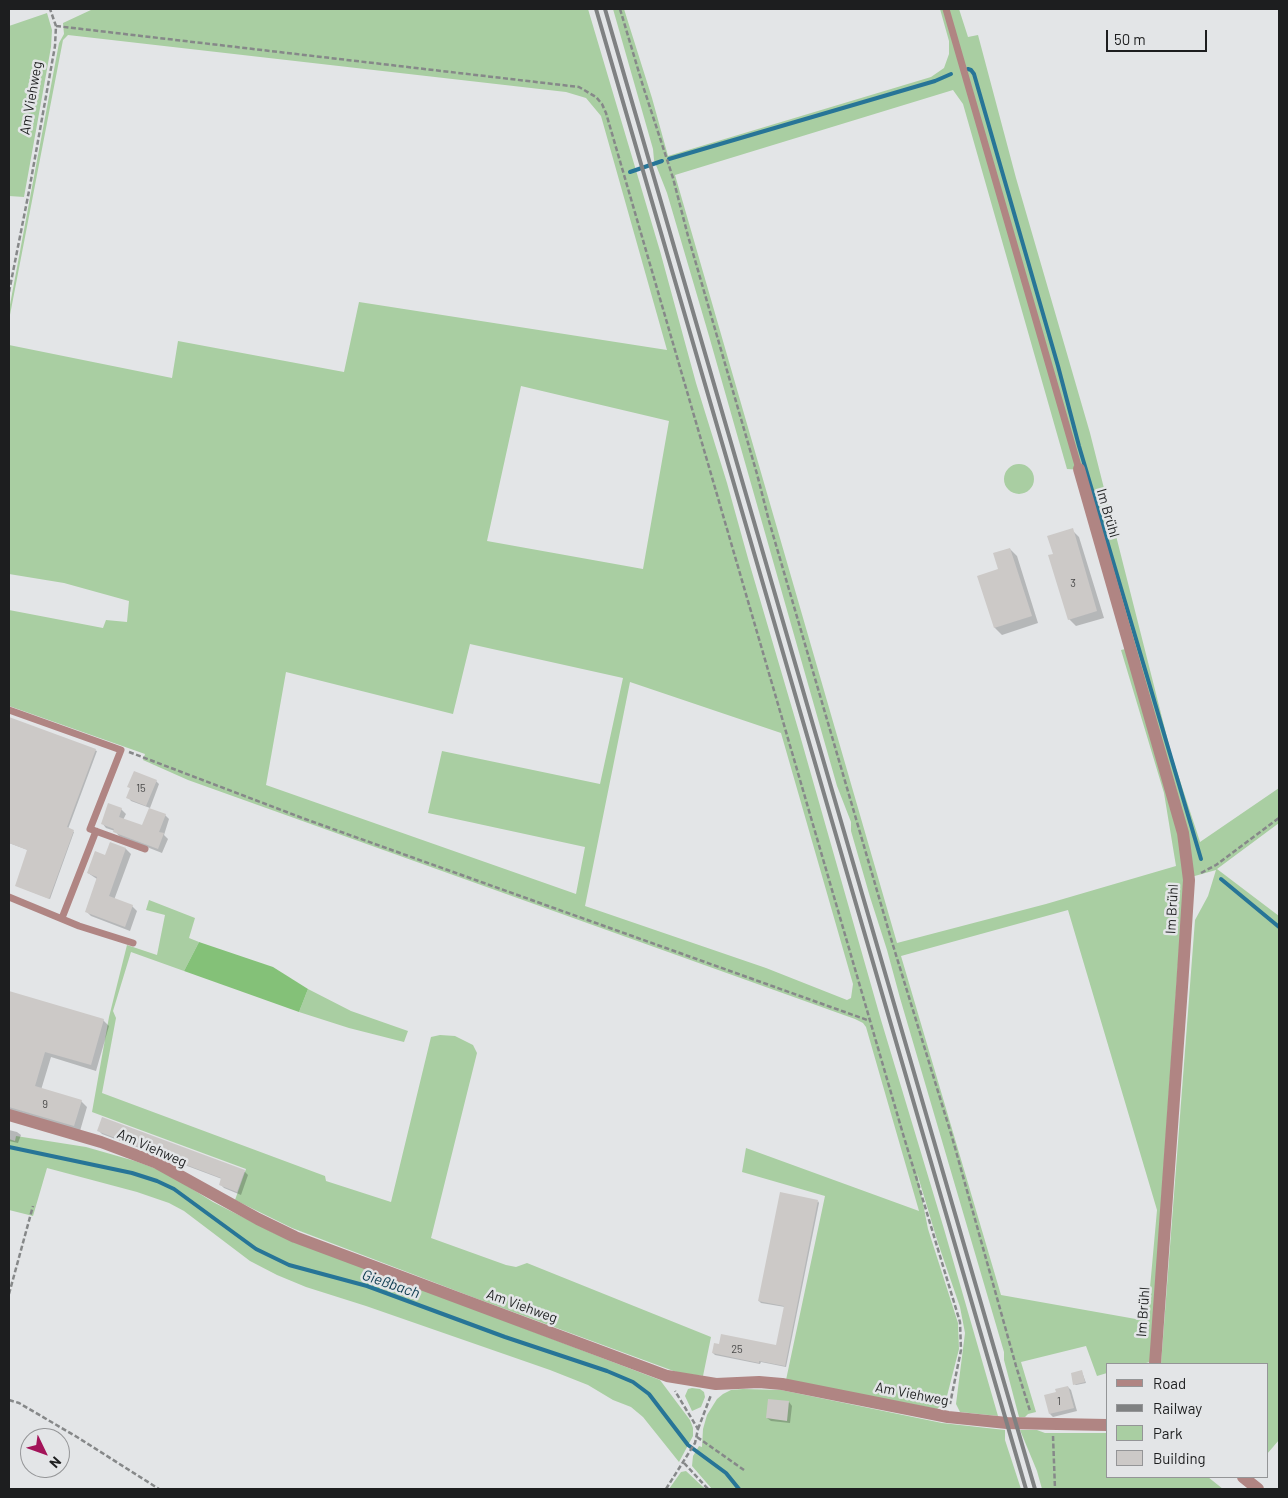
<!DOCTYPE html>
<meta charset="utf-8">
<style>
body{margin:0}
#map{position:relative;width:1288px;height:1498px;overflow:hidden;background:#e3e5e7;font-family:Barlow,sans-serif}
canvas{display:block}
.frame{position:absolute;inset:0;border:10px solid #1d1e1f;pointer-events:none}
.legend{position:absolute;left:1106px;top:1363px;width:162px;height:115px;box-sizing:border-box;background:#e3e5e7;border:1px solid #949597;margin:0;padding:6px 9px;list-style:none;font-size:15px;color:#1d1e1f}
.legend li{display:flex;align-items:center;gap:10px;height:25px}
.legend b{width:25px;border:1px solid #949597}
.north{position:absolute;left:20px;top:1428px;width:50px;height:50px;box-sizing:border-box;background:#e3e5e7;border:1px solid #949597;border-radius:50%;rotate:132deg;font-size:14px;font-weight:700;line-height:20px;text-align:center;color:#1d1e1f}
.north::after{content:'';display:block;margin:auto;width:18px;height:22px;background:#a31459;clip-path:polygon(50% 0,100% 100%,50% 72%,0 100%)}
.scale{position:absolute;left:1106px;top:30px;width:101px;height:22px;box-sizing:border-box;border:2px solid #1d1e1f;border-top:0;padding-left:6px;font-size:15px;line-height:18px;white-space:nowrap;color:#1d1e1f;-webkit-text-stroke:4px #e3e5e7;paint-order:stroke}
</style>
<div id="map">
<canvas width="1288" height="1498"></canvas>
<div class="frame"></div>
<ul class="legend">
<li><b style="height:6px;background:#b08583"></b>Road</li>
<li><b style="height:6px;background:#7f8182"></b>Railway</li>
<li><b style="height:14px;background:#a9cea2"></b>Park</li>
<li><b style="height:14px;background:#ccc9c7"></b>Building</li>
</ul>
<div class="north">N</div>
<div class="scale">50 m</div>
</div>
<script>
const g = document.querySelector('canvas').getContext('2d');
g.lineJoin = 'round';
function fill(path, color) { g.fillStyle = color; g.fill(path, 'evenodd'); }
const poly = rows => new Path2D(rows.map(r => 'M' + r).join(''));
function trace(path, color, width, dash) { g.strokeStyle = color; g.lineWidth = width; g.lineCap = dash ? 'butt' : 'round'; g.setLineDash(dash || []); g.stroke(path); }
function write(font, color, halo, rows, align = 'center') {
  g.font = font + ' Barlow,sans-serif'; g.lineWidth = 5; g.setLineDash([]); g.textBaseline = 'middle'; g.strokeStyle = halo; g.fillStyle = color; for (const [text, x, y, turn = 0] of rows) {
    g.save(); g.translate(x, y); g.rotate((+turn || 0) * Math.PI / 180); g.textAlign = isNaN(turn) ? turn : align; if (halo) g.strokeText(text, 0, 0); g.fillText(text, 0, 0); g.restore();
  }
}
const green = poly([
 [93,9,588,9,660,251,696,383,727,483,749,562,799,732,881,1020,944,1229,998,1416,960,1412,956,1404,965,1333,960,1307,938,1243,917,1173,928,1229,958,1323,959,1349,946,1400,937,1409,786,1380,825,1196,742,1172,746,1148,919,1211,866,1027,863,1023,855,1019,188,780,143,760,145,754,9,706,9,610,103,628,106,620,127,622,129,601,64,583,9,574,9,345,172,378,178,341,344,372,359,302,667,350,601,116,586,98,566,92,68,35,63,40,9,320,9,310,59,43,64,34,63,23],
 [521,386,669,421,643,569,487,541],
 [470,644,623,678,600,784,442,751,428,813,585,847,576,894,266,785,286,672,453,714],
 [630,682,781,733,853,984,851,998,847,1000,766,968,585,906],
 [613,9,624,9,652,98,668,156,931,77,944,68,949,54,949,41,940,9,959,9,968,37,978,35,1016,178,1090,433,1171,753,1200,842,1279,788,1279,823,1217,869,1279,916,1279,1440,1267,1454,1267,1364,1161,1364,1195,920,1208,896,1216,870,1184,879,1150,1362,1142,1364,1107,1364,1107,1373,1097,1376,1086,1346,1021,1362,1036,1412,1028,1414,1025,1417,1019,1417,1004,1360,1004,1352,900,998,887,950,870,897,851,831,851,822,837,786,709,336,667,193,654,160,653,149],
 [953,90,963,104,1067,469,1083,470,1134,647,1121,650,1164,793,1176,866,1046,904,897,943,675,175],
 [1068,910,1157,1210,1147,1321,1001,1295,901,956],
 [47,13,52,30,51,47,24,197,9,196,9,26],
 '1004 479a15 15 0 1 1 30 0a15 15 0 1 1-30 0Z',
 [149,900,195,918,189,938,199,942,184,971,131,952,113,1011,116,1018,102,1093,325,1176,326,1181,391,1202,431,1037,440,1035,455,1036,473,1045,477,1053,431,1238,506,1265,516,1267,527,1263,711,1337,703,1376,679,1373,475,1298,292,1228,235,1200,246,1169,92,1112,109,1017,127,945,157,955,165,915,146,910],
 [308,989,351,1011,408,1031,404,1042,349,1028,299,1012],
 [16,1136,86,1147,135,1161,165,1172,213,1202,274,1233,660,1380,690,1420,693,1428,693,1436,679,1462,643,1417,631,1407,613,1400,588,1385,550,1370,366,1306,306,1287,277,1275,250,1261,184,1211,169,1203,137,1192,47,1168,33,1216,9,1210,9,1139,15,1141],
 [692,1388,700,1389,704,1392,705,1397,701,1407,692,1411,685,1396,688,1389],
 [743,1389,781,1390,942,1423,1005,1430,1005,1440,1021,1489,712,1489,692,1466,693,1456,699,1446,702,1447,703,1429,707,1415,717,1399,723,1394,731,1390],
 [1020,1430,1037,1430,1045,1433,1107,1433,1107,1477,1208,1477,1223,1489,1042,1489,1037,1471],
 [686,1471,702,1486,706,1489,669,1489,681,1472]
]);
const forest = poly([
 [199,942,273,967,308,989,299,1012,184,971]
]);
const shadow = poly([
 [1072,530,1079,537,1104,618,1076,626,1069,619,1054,555],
 [1010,549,1017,556,1038,623,1002,635,995,628,979,576,999,570],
 [9,718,97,751,68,829,74,832,50,899,17,886,28,850,9,843],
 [156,781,159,784,150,808,131,801,128,797,131,789,129,787],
 [121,809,126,814,123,820,143,827,165,815,169,819,164,835,168,839,162,853,119,836,115,831,106,828,102,823],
 [110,843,126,849,131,854,114,900,132,906,137,911,130,931,91,916,86,911,97,879,88,873,106,857],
 [9,993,103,1020,109,1026,96,1071,51,1057,41,1090,81,1101,87,1107,80,1131,9,1111],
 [9,1130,17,1132,21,1135,18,1143,9,1141],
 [98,1130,244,1171,248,1175,241,1195,224,1188,220,1184,222,1179,102,1134],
 [818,1201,819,1203,786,1367,761,1362,760,1364,715,1355,713,1353,720,1345,777,1347,785,1307,761,1303,759,1301],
 [1082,1372,1086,1383,1076,1385,1074,1384],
 [1068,1387,1071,1390,1077,1411,1053,1417,1050,1414,1057,1392],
 [789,1402,792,1406,790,1423,771,1421,767,1418]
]);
const stream = poly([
 [968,69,971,70,974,74,1058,366,1079,446,1201,859],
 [669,159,935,81,951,74],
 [630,172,662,161],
 [1221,879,1279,927],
 [9,1147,132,1173,157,1181,174,1189,256,1249,289,1265,367,1286,505,1337,607,1371,633,1382,649,1394,688,1445,726,1473,739,1489]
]);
const building = poly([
 [1073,528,1097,611,1068,620,1048,555,1053,554,1047,536],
 [1010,548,1032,616,994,628,977,576,998,569,993,553],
 [9,717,96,749,67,827,74,830,49,899,15,886,27,850,9,843],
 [134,771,157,780,146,806,126,798,130,788,127,787],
 [108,803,122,808,119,817,142,825,149,808,166,814,159,832,164,833,158,849,113,832,114,829,101,824],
 [110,842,126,848,109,896,133,905,125,927,85,912,97,877,87,873,95,851,105,855],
 [9,991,104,1019,91,1065,45,1052,35,1086,82,1100,74,1126,9,1107],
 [102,1117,245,1170,237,1192,219,1185,221,1178,97,1131],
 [780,1192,818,1200,785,1366,759,1361,759,1363,712,1353,714,1343,719,1344,721,1334,776,1345,784,1306,758,1301],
 [1082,1370,1085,1382,1073,1385,1071,1373],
 [1068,1386,1074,1408,1049,1414,1044,1395,1056,1392,1055,1389],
 [768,1399,789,1401,787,1421,766,1418]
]);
const path = poly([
 [620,9,643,86,673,178,688,236,757,474,769,521,892,942,952,1137,1016,1366,1030,1411],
 [56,26,579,87,596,97,602,104,606,113,903,1134,960,1322,961,1350,950,1404],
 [9,292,29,191,55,46,56,26,50,9],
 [129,752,305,819,870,1021],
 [1201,873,1216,865,1279,818],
 [9,1294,33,1206],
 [9,1400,19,1403,77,1437,159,1489],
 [698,1429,711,1395],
 [1053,1436,1055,1489],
 [697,1437,744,1470],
 [684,1463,708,1489],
 [666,1489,695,1443,698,1429,675,1391]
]);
const lane = poly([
 [946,9,1079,469],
 [9,710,121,750,90,829,145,849],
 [9,897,79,926,133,943],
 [62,918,96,831]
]);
const street = poly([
 [1079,469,1183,833,1189,880,1182,987,1155,1364],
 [9,1115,101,1142,157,1163,258,1219,295,1237,667,1376,716,1384,759,1382,782,1384,948,1417,1007,1423,1107,1425],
 [1243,1477,1258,1489]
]);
const rail = poly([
 [596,9,1026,1489],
 [605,9,1035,1489]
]);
const numberNames = [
 ["3",1073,583],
 ["15",141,788],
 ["9",45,1104],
 ["25",737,1349],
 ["1",1059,1401]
];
const streetNames = [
 ["Am Viehweg",31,98,-80],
 ["Im Brühl",1108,513,74],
 ["Im Brühl",1172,909,-87],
 ["Am Viehweg",152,1148,24],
 ["Am Viehweg",522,1306,20],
 ["Im Brühl",1143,1312,-86],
 ["Am Viehweg",912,1394,11]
];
const waterNames = [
 ["Gießbach",391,1284,19]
];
fill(green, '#a9cea2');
fill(forest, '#84c178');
fill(shadow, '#0003');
trace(stream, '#277597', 4);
fill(building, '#ccc9c7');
trace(path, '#868889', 2.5, [5, 2.5]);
trace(lane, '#b08583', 7);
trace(street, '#b08583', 12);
trace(rail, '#7f8182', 4);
write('11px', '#494949', null, numberNames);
write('14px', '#1d1e1f', '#e3e5e7', streetNames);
write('italic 15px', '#0a394e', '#e3e5e7', waterNames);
</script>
